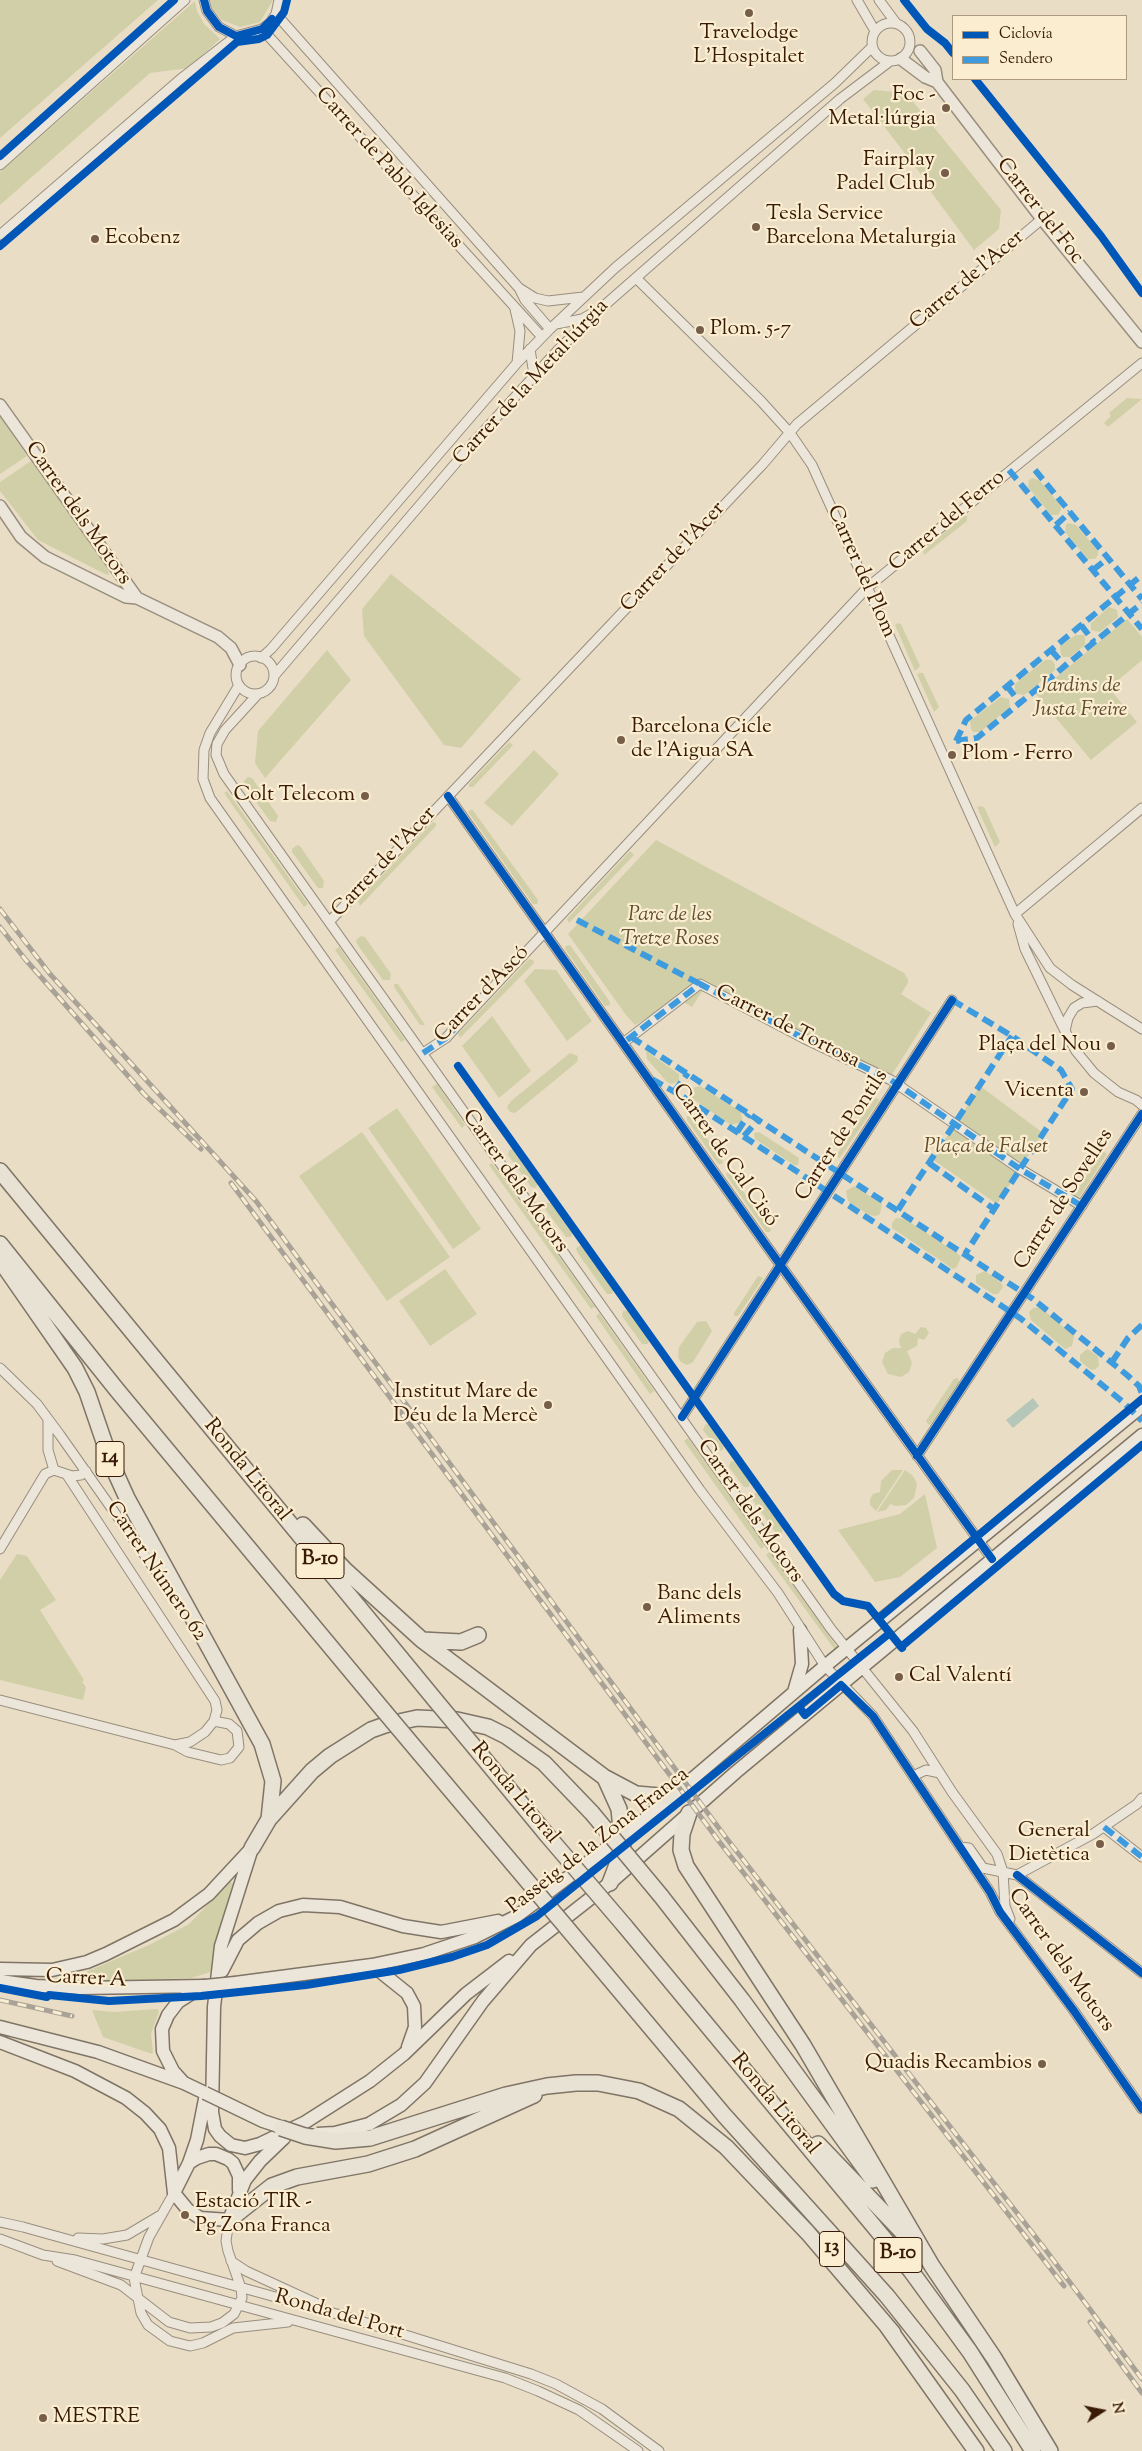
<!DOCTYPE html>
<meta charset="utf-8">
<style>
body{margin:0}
#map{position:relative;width:1142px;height:2451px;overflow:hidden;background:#e9ddc5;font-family:"Sorts Mill Goudy",serif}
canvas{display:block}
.legend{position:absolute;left:952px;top:15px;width:175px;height:65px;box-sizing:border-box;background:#faedd0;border:1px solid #ac9980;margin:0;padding:6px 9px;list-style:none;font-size:15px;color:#381a07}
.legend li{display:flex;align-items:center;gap:10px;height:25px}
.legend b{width:25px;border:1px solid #ac9980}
.north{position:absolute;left:1077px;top:2386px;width:50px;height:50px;-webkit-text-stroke:4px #faedd0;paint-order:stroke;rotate:79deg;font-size:14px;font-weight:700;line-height:20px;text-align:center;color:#381a07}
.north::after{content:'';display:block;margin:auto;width:18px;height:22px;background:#381a07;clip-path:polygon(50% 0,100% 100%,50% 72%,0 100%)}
</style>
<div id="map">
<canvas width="1142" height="2451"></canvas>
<ul class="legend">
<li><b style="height:6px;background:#0057b8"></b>Ciclovía</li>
<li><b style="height:6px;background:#3e9bdd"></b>Sendero</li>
</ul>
<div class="north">N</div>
</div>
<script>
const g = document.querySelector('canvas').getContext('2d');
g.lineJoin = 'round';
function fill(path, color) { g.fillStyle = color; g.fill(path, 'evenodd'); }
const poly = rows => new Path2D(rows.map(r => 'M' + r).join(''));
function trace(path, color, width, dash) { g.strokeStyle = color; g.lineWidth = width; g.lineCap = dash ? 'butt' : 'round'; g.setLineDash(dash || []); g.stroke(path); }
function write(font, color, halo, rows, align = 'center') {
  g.font = font + ' "Sorts Mill Goudy",serif'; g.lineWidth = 4.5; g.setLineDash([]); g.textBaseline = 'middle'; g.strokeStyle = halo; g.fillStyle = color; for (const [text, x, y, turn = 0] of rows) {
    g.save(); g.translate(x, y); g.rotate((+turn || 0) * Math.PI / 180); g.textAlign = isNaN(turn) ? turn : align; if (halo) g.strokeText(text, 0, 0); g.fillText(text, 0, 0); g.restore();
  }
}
const green = poly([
 [0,0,158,0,0,138],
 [210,0,273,0,260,22,240,27,222,20,213,10],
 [195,1,197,11,204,24,220,39,189,68,150,73,0,205,0,172],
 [874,90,906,93,1001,210,999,229,974,250,928,188,930,186,863,99],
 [1127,398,1142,399,1108,427,1104,423,1111,416,1109,413],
 [0,417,27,456,0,474],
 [31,461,108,569,109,575,105,574,38,540,0,491,0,482],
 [1032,478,1039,480,1061,506,1061,510,1058,515,1051,515,1028,487,1029,480],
 [964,516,967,516,967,521,924,555,923,551],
 [1068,523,1076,525,1098,551,1098,555,1095,559,1088,559,1065,532,1066,525],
 [391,574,521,679,461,748,444,745,364,636,362,609],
 [1109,607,1117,610,1118,617,1100,632,1091,630,1091,623],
 [1127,619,1142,637,1142,660,1109,688,1137,722,1091,760,1036,694],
 [898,623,901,624,920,666,915,671,895,625],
 [1076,635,1083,635,1085,637,1085,645,1070,657,1063,657,1061,655,1060,646],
 [327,650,351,680,265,778,255,763,258,731],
 [1045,660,1052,660,1055,665,1055,670,1024,695,1018,694,1015,692,1015,684],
 [920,673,923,673,939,707,934,712,917,674],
 [1001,697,1009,699,1010,707,980,732,973,732,971,729,970,721],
 [509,742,513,745,473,787,469,787,469,784],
 [534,750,559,774,512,826,484,803],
 [248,777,252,778,278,816,276,822,270,821,244,785,244,781],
 [227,791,308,904,304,907,224,793],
 [980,806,984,807,1000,842,995,847,977,807],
 [472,809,538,900,537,904,533,904,468,812],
 [433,822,436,823,436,826,360,906,358,901],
 [656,840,904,973,908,979,908,983,901,994,931,1013,886,1084,703,990,692,1007,680,1000,635,1025,626,1015,568,934],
 [297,845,300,846,324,881,323,888,318,888,292,852,292,849],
 [630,851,634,855,569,923,567,919],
 [361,936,365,937,391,974,390,980,383,980,357,944,356,940],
 [570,945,610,1002,610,1005,605,1006,565,949,566,946],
 [339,947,405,1040,401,1042,335,950],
 [529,959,533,960,534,963,460,1038,458,1034],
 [535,969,556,970,592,1021,567,1041,524,981],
 [394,984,398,984,425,1025,420,1025,394,987],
 [492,1016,531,1071,499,1098,462,1046],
 [646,1051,679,1074,679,1081,672,1084,667,1082,647,1059],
 [570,1053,578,1056,577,1062,515,1113,510,1112,507,1107,511,1101],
 [437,1084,465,1125,462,1128,432,1087],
 [700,1086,741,1112,742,1120,739,1123,731,1125,693,1099,690,1094,692,1088],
 [980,1086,1043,1133,997,1204,932,1159],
 [875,1098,879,1099,879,1101,839,1159,837,1154],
 [397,1108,481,1229,453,1249,368,1128],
 [687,1116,691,1116,723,1161,722,1164,718,1164,687,1120],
 [362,1132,450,1257,387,1301,299,1176],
 [759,1132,799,1158,798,1165,794,1165,755,1139,754,1133],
 [514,1149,538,1182,536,1188,531,1187,508,1155,509,1150],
 [1103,1151,1107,1154,1079,1198,1075,1198,1074,1195],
 [492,1163,595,1307,591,1309,489,1165],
 [728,1171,771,1229,770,1232,766,1232,726,1175],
 [854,1186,882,1204,880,1214,876,1216,869,1215,848,1201,846,1191],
 [547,1203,552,1203,573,1231,571,1237,566,1237,545,1209],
 [896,1218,905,1219,957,1253,961,1257,957,1267,953,1269,892,1228,892,1223],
 [581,1245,614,1289,612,1294,607,1294,577,1252,576,1248],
 [445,1269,477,1314,430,1346,399,1301],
 [985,1271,1001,1283,1003,1287,998,1294,993,1294,976,1283,976,1275],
 [758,1276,763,1278,762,1280,738,1316,734,1316,734,1313],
 [1040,1307,1074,1336,1072,1346,1065,1349,1031,1320,1029,1312,1033,1308],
 [629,1310,649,1338,648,1344,642,1344,622,1316,623,1311],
 [599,1313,654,1391,650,1394,596,1316],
 [706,1321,712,1331,693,1362,687,1365,681,1362,678,1357,679,1347,697,1322],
 [921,1327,926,1328,929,1333,924,1340,918,1338,917,1346,907,1351,912,1363,909,1372,901,1377,888,1374,882,1362,885,1353,893,1348,901,1348,899,1341,901,1334,908,1331,915,1334],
 [1087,1349,1098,1356,1099,1366,1096,1369,1091,1370,1080,1361,1080,1355],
 [958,1378,959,1382,931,1424,929,1425,926,1421,954,1379],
 [707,1424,711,1425,724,1444,723,1450,718,1451,703,1430,705,1425],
 [688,1438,765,1546,761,1549,684,1441],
 [731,1461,737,1462,750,1481,749,1487,744,1487,729,1467],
 [892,1470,903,1470,876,1511,870,1505,870,1499,873,1494,880,1492,881,1481],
 [905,1470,913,1476,917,1484,914,1498,906,1505,896,1506,890,1504,886,1510,877,1512],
 [756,1493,760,1494,783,1527,782,1533,776,1533,752,1499,754,1494],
 [925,1494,937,1548,900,1577,875,1582,838,1530,900,1514],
 [769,1552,837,1647,835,1650,766,1555],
 [17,1554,27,1556,56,1600,40,1610,84,1680,82,1682,86,1687,83,1700,0,1680,0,1580],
 [230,1882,233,1883,220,1925,211,1972,191,1978,116,1981,45,1980,81,1974,149,1945,189,1924],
 [157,2009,159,2011,151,2034,153,2052,152,2054,103,2037,92,2010,114,2012]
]);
const water = poly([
 [1033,1398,1039,1406,1013,1428,1006,1420]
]);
const minor = poly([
 [204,0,207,11,219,27,236,36,262,29,270,23,276,14,279,0],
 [857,0,875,31],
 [879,0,896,23],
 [276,14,519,288,535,298,548,301,583,297],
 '872 42a19 19 0 1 1 38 0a19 19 0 1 1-38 0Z',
 [262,29,542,337],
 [0,165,185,0],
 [0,235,183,77,236,36],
 [636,278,761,401,790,433,812,465,1015,914,1050,968,1072,985,1142,1029],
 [520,290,525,300,550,329],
 [515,309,520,331,517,363],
 [556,324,582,319,591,314],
 [530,349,534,375],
 '236 675a19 19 0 1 1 38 0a19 19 0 1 1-38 0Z',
 [261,658,271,649,517,363,550,329,615,268,835,83,872,47],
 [274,676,472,444,557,351,598,311,840,99,889,62],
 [239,685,210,733,204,750,203,779,210,798,700,1490,778,1593,825,1666,873,1716,990,1892,1000,1912,1074,2011,1142,2109],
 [258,694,225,730,217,744,216,755,224,774,831,1629,913,1731,952,1792,997,1854,1003,1872,1005,1906,1010,1919],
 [448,796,766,1245,992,1559],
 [1015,914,1142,808],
 [329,922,763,464,797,424,1042,219],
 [1018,924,1025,949,1065,1031],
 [1098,1001,1082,1003,1074,1008,1068,1018,1065,1031,1076,1051,1094,1073,1118,1092,1136,1100,1142,1105],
 [623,1043,700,984,803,1038,891,1080,1020,1169,1082,1206],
 [423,1053,446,1038,455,1028,868,587,1142,363],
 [0,1368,37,1404,60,1435,172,1594],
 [682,1417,952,1000],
 [48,1419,48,1450,54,1470],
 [917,1456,1142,1114],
 [67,1475,215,1701,217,1710,214,1721],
 [0,1549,45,1474,54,1470,72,1476,81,1475,86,1471],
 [0,1700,175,1745,188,1752,221,1760,230,1758,239,1747,237,1731,229,1724,214,1721,205,1732,190,1742,175,1745],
 [913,1776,926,1770,940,1773],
 [1104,1827,1142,1857],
 [960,1847,969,1848,983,1868,1017,1875,1093,1834,1137,1804,1142,1798],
 [1017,1875,1142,1973],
 [174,2193,149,2237,134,2278,141,2313,148,2325,170,2341,190,2346,203,2343,233,2328,288,2322],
 [0,2222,23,2227,344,2316,531,2374,556,2384,602,2409,659,2451],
 [78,2238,103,2239,127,2235,159,2216],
 [0,2239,43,2255,75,2260,505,2378,538,2391,579,2410,638,2451],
 [57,2261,121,2285,169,2322,190,2328,211,2327,222,2323,234,2314,242,2298,241,2288,228,2251,226,2241,229,2220],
 [231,2261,246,2271,320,2305]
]);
const tertiary = poly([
 [920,51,935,70,937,82,1042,219,1142,342],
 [901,59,925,77,937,82],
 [0,405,137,598],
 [0,506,21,537,45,557,126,597,137,598,218,637,231,648,240,665]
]);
const secondary = poly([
 [794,1692,802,1664,800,1630],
 [252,1848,221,1946,214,2007,212,2112,215,2129,220,2136,231,2145,245,2148,260,2144,304,2123,370,2081,404,2054,466,1994,509,1961],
 [372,1965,407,1993,414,2006,415,2027,408,2047],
 [0,1969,52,1970,87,1962,106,1954,174,1920,209,1894,248,1852],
 [222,1971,238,1940,258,1923,279,1911,303,1905,340,1907,403,1926,441,1932,498,1921],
 [0,1981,36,1986,80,1988,205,1986],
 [235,1983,372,1965,424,1954,475,1937,517,1916,644,1820,825,1666,1142,1406],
 [0,2027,98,2052,184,2083,205,2093],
 [0,2042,75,2071,126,2098,145,2113,160,2129,169,2148,174,2193,188,2210,200,2218,229,2220,245,2180,260,2161,284,2138],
 [182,2081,173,2071,163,2051,162,2029,168,2015,178,2002,203,1986],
 [369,2124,401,2105,425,2083,483,2001,531,1945,610,1883,736,1772,1142,1435],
 [189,2163,197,2158,209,2154,216,2154,228,2159,233,2163,239,2176,239,2190],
 [174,2193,189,2163,197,2140,206,2094]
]);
const trunk = poly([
 [0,1171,436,1701],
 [0,1244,117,1390,384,1711],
 [0,1260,75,1368,87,1392,112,1465,127,1498,262,1744,273,1781,269,1819],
 [303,1525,345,1570,422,1640,604,1777,636,1794,671,1797],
 [422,1640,461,1642,478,1635],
 [476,1749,547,1835],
 [421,1755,513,1864],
 [605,1778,619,1809,623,1849,610,1883],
 [689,1813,682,1834,681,1850,686,1866,803,2045,932,2266,994,2358,1050,2451],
 [252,1848,269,1819,312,1771,330,1756,371,1730,385,1725,417,1718,457,1720,488,1727,506,1736,544,1763,592,1813],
 [661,1896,742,2000,873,2180],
 [624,1925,911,2271,970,2352,1033,2451],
 [588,1953,724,2115,887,2296,962,2390,1004,2451],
 [370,2138,506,2095,547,2086,576,2083,598,2083,639,2091,679,2109,726,2147,808,2233,893,2333],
 [818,2144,910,2240],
 [229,2220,272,2186,297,2177,368,2164,415,2149,534,2095],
 [887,2326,976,2451]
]);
const rail = poly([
 [0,909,50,974,256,1201,724,1835,1045,2249,1142,2379],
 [0,927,25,959,144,1094,201,1149],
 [231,1183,718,1840,1064,2286],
 [0,2000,72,2016],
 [1090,2322,1142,2393]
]);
const secondaryBridge = poly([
 [205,1986,235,1983],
 [205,2093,263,2121,290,2130],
 [317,2134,335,2133,369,2124]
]);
const trunkBridge = poly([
 [436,1701,476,1749],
 [384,1711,421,1755],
 [592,1813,661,1896],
 [547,1835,624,1925],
 [513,1864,588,1953],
 [281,2128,305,2136,336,2141,370,2138]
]);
const quiet = poly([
 [1009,470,1142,629],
 [1035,470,1142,599],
 [1056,525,1070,512],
 [1093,570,1108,558],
 [1081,625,1094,642],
 [1051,650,1065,666],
 [1007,686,1020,703],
 [956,741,966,720,1142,575],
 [956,741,977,738,1142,603],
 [577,920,700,984],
 [952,1000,1012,1036,1061,1070,1072,1089,965,1254],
 [631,1037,1033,1299,1127,1375,1139,1386,1142,1394],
 [627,1040,700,984,803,1038,891,1080,1020,1169,1082,1206],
 [423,1053,446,1038,455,1028],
 [652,1079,685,1098,1020,1318,1123,1402,1142,1421],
 [674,1092,688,1073],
 [737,1132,749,1114],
 [744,1136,758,1120],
 [929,1163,994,1209],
 [898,1210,1012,1036],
 [1112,1362,1128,1338,1142,1325],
 [1104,1827,1142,1857]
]);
const cycleway = poly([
 [204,0,207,11,219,27,236,36,262,29,272,19],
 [904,0,927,29,945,43,953,53],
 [975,79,1101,236,1142,293],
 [0,156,174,0],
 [0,246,237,42,259,39,267,35,284,12,287,0],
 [448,796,766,1245,992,1559],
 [458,1066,834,1594,843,1601,868,1606,902,1648],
 [682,1417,952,1000],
 [917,1456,1142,1114],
 [879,1618,1142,1399],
 [901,1647,1142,1445],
 [799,1707,805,1715,841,1685,873,1716,990,1892,1000,1912,1074,2011,1142,2109],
 [1017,1875,1142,1973],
 [0,1988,47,1997,49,1995,109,2001,201,1996,306,1985,399,1970,452,1957,487,1945,537,1916,890,1633]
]);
const markers = [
 [749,13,5,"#765e4a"],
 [946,108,5,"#765e4a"],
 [945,173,5,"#765e4a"],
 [756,227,5,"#765e4a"],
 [95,239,5,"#765e4a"],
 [700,330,5,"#765e4a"],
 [621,740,5,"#765e4a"],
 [952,755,5,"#765e4a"],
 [365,796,5,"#765e4a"],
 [1111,1046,5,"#765e4a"],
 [1084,1092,5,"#765e4a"],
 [548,1405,5,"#765e4a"],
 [647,1607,5,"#765e4a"],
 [899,1677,5,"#765e4a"],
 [1100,1844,5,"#765e4a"],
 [1042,2064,5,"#765e4a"],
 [185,2215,5,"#765e4a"],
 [43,2418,5,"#765e4a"]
];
const shields = [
 [110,1459,28],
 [320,1561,48],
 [832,2249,25],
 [898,2255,48]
];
const shieldNames = [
 ["14",110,1459],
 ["B-10",320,1561],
 ["13",832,2249],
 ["B-10",898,2255]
];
const poiNames = [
 ["Travelodge",749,34,"center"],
 ["L'Hospitalet",749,58,"center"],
 ["Foc -",936,96,"right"],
 ["Metal·lúrgia",936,120,"right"],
 ["Fairplay",935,161,"right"],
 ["Padel Club",935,185,"right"],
 ["Tesla Service",766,215],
 ["Barcelona Metalurgia",766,239],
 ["Ecobenz",105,239],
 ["Plom. 5-7",710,330],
 ["Barcelona Cicle",631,728],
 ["de l'Aigua SA",631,752],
 ["Plom - Ferro",962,755],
 ["Colt Telecom",355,796,"right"],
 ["Plaça del Nou",1101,1046,"right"],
 ["Vicenta",1074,1092,"right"],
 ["Institut Mare de",538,1393,"right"],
 ["Déu de la Mercè",538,1417,"right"],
 ["Banc dels",657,1595],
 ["Aliments",657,1619],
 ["Cal Valentí",909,1677],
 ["General",1090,1832,"right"],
 ["Dietètica",1090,1856,"right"],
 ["Quadis Recambios",1032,2064,"right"],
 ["Estació TIR -",195,2203],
 ["Pg Zona Franca",195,2227],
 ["MESTRE",53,2418]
];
const streetNames = [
 ["Carrer de Pablo Iglesias",388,169,48],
 ["Carrer del Foc",1039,212,52],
 ["Carrer de l'Acer",968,281,-40],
 ["Carrer de la Metal·lúrgia",532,383,-47],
 ["Carrer dels Motors",77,514,55],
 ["Carrer del Ferro",948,522,-40],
 ["Carrer de l'Acer",674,558,-47],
 ["Carrer del Plom",860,572,66],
 ["Carrer de l'Acer",385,863,-47],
 ["Carrer d'Ascó",483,995,-46],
 ["Carrer de Tortosa",787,1028,27],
 ["Carrer de Pontils",843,1136,-57],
 ["Carrer de Cal Cisó",724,1156,55],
 ["Carrer dels Motors",514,1182,55],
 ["Carrer de Sovelles",1065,1200,-57],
 ["Ronda Litoral",246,1471,51],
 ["Carrer dels Motors",749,1512,55],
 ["Carrer Número 62",155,1572,56],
 ["Ronda Litoral",514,1794,50],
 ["Passeig de la Zona Franca",599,1842,-38],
 ["Carrer dels Motors",1060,1961,55],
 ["Carrer A",86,1980,3],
 ["Ronda Litoral",774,2105,50],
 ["Ronda del Port",339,2316,16]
];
const parkNames = [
 ["Jardins de",1080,687],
 ["Justa Freire",1080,711],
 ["Parc de les",670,916],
 ["Tretze Roses",670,940],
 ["Plaça de Falset",986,1148]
];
fill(green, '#d1cfa7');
fill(water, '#b5c7b9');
trace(minor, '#998e7e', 11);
trace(tertiary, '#998e7e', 14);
trace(secondary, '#7f7465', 15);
trace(trunk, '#7f7465', 18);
trace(minor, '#ece6da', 9);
trace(tertiary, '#ece6da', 11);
trace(secondary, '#ece6da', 12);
trace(trunk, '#e8e2d4', 15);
trace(rail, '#a9a296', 5);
trace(rail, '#faedd0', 3, [9]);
trace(secondaryBridge, '#7f7465', 15, []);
trace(trunkBridge, '#7f7465', 18, []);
trace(secondaryBridge, '#ece6da', 12);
trace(trunkBridge, '#e8e2d4', 15);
trace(quiet, '#3e9bdd', 6, [12, 6]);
trace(cycleway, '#0057b8', 8);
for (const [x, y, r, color] of markers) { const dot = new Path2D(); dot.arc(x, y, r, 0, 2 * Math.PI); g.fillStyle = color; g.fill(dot); trace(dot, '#faedd0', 2); }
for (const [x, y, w] of shields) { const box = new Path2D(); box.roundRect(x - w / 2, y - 17.5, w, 35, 4); g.fillStyle = '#faedd0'; g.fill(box); trace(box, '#381a07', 1); }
write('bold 20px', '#381a07', null, shieldNames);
write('21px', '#381a07', '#faedd0', poiNames, 'left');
write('21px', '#381a07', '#faedd0', streetNames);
write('italic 21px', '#604d30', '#faedd0', parkNames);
</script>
